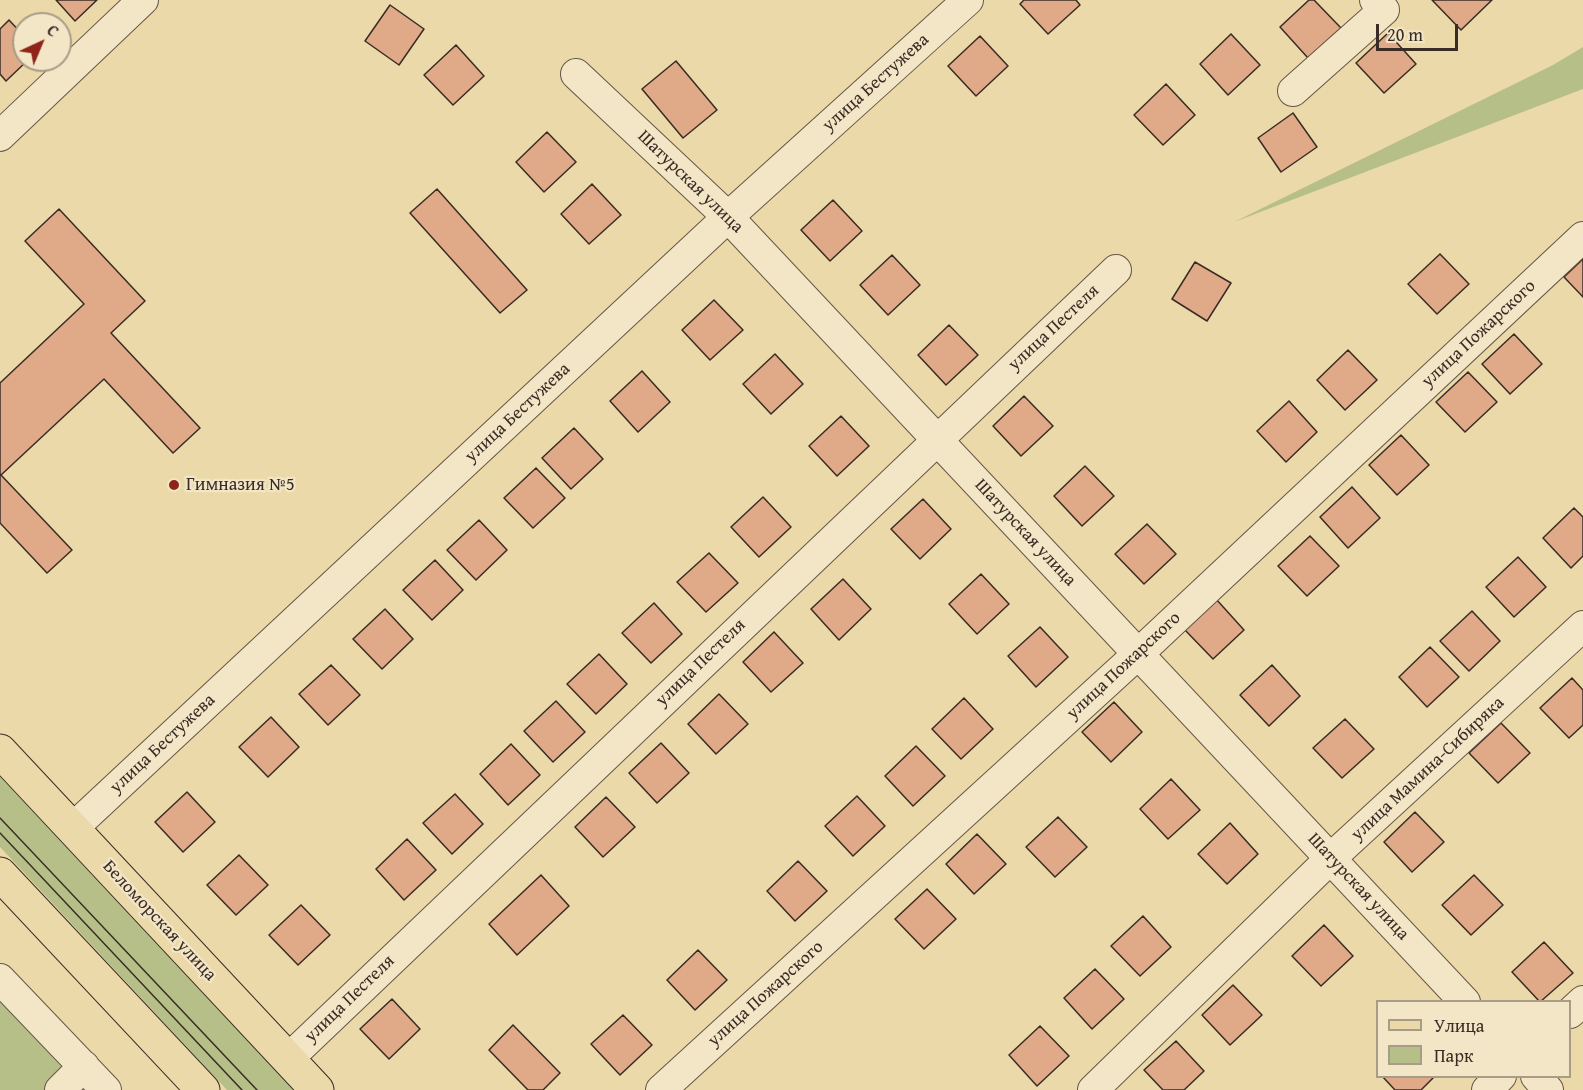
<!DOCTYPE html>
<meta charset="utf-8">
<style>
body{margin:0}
#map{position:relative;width:1583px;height:1090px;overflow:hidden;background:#ecd9a9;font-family:"Gentium Book Plus",serif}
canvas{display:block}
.legend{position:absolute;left:1376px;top:1000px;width:195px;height:78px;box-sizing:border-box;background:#f3e6c7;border:2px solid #a99c86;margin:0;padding:8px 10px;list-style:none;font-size:18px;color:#392c25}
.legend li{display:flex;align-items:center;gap:12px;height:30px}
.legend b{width:30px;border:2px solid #a99c86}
.north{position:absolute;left:12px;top:12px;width:60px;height:60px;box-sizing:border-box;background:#f3e6c7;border:2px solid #a99c86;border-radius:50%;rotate:44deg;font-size:16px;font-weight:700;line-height:24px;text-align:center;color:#392c25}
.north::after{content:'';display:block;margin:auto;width:21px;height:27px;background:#8f2418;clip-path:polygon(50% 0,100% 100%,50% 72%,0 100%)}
.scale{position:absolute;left:1376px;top:24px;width:82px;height:27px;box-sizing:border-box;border:3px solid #392c25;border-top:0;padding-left:8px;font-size:18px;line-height:21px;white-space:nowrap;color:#392c25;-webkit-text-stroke:4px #f3e6c7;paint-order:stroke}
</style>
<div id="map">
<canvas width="1583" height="1090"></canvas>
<ul class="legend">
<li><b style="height:8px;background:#ecd9a9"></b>Улица</li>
<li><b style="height:16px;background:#b7bf88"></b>Парк</li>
</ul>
<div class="north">С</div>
<div class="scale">20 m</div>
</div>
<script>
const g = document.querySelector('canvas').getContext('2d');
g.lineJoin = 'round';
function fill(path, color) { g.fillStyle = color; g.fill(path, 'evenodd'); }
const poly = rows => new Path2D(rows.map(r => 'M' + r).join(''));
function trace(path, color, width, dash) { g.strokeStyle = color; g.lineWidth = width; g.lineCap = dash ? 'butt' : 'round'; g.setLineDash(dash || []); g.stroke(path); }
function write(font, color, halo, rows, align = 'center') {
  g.font = font + ' "Gentium Book Plus",serif'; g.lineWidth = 4.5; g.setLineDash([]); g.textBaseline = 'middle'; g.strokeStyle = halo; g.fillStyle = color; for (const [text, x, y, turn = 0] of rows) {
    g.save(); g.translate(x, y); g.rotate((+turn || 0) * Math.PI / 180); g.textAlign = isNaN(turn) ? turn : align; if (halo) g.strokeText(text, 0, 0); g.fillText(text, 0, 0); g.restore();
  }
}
const green = poly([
 [1583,47,1583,89,1234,222,1553,65],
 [0,767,304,1090,227,1090,0,847],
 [0,964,121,1090,0,1090]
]);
const building = poly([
 [56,0,97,0,75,21,56,0],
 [1024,0,1076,0,1080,5,1048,34,1020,4,1024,0],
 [1309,0,1314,0,1341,28,1308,58,1280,27,1309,0],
 [1432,0,1492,0,1461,30,1432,0],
 [390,5,424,29,399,65,365,41,390,5],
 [9,20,24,36,24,60,28,60,6,81,0,74,0,29,9,20],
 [1388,33,1416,64,1384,93,1356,63,1388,33],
 [1231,34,1260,65,1228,95,1200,64,1231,34],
 [980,36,1008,66,976,96,948,66,980,36],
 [456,45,484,76,453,105,424,75,456,45],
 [676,61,717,110,683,138,642,89,676,61],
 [1166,84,1195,115,1163,145,1134,115,1166,84],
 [1293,113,1317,147,1281,172,1258,138,1293,113],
 [547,132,576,162,544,192,516,162,547,132],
 [592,184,621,215,589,244,561,214,592,184],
 [437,189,527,290,500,313,410,213,437,189],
 [833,200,862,231,830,261,801,230,833,200],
 [59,209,145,301,111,333,200,428,173,453,104,379,1,475,72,550,47,573,0,523,0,383,84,304,25,241,59,209],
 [1440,254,1469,284,1437,314,1408,284,1440,254],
 [892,255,920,285,888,315,860,285,892,255],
 [1583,259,1583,297,1564,277,1583,259],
 [1195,262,1231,283,1207,321,1172,299,1195,262],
 [714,300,743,330,710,360,682,330,714,300],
 [949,325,978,355,946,385,918,355,949,325],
 [1514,334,1542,364,1510,394,1482,364,1514,334],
 [1348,350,1377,380,1345,410,1317,380,1348,350],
 [775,354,803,384,771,414,743,384,775,354],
 [642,371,670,402,638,432,610,401,642,371],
 [1468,372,1497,402,1465,432,1436,402,1468,372],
 [1024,396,1053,426,1021,456,993,426,1024,396],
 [1289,401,1317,432,1286,462,1257,431,1289,401],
 [841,416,869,446,837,476,809,446,841,416],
 [574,428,603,459,571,489,542,458,574,428],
 [1401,435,1429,465,1397,495,1369,465,1401,435],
 [1085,466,1114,496,1082,526,1054,496,1085,466],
 [536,468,565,498,533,528,504,498,536,468],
 [1352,487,1380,518,1348,548,1320,517,1352,487],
 [763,497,791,527,759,557,731,527,763,497],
 [923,499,951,529,920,559,891,529,923,499],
 [1574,508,1583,517,1583,556,1571,568,1543,538,1574,508],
 [479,520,507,550,476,580,447,550,479,520],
 [1147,524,1176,554,1144,584,1115,554,1147,524],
 [1310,536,1339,566,1307,596,1278,566,1310,536],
 [709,553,738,583,706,612,677,582,709,553],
 [1518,557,1546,587,1514,617,1486,587,1518,557],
 [435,560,463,590,432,620,403,590,435,560],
 [981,574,1009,604,977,634,949,604,981,574],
 [843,579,871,609,839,640,811,609,843,579],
 [1216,599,1244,630,1213,659,1184,629,1216,599],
 [654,603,682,634,651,663,622,633,654,603],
 [385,609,413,639,382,669,353,639,385,609],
 [1472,611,1500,641,1469,671,1440,641,1472,611],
 [1040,627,1068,657,1036,687,1008,656,1040,627],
 [774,632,803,663,771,692,743,662,774,632],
 [1430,647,1459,677,1427,707,1399,677,1430,647],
 [599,654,627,684,596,714,567,684,599,654],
 [331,665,360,695,328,725,299,694,331,665],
 [1272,665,1300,696,1269,726,1240,695,1272,665],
 [1572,678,1583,690,1583,725,1569,738,1540,708,1572,678],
 [719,694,748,724,716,754,688,724,719,694],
 [964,698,993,729,961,759,932,729,964,698],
 [556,701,585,732,553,762,524,731,556,701],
 [1114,702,1142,732,1111,762,1082,732,1114,702],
 [271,717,299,747,268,777,239,747,271,717],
 [1345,719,1374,749,1342,778,1313,748,1345,719],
 [1501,723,1530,753,1498,783,1469,753,1501,723],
 [661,743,689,773,657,803,629,773,661,743],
 [511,744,540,775,508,805,480,774,511,744],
 [916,746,945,776,913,806,885,776,916,746],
 [1171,779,1200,810,1168,839,1140,809,1171,779],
 [187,792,215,822,183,852,155,822,187,792],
 [455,794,483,824,452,854,423,823,455,794],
 [857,796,885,826,853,856,825,826,857,796],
 [606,797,635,827,603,857,575,827,606,797],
 [1415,812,1444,842,1412,872,1384,842,1415,812],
 [1058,817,1087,847,1055,877,1026,847,1058,817],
 [1230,823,1258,854,1227,884,1198,854,1230,823],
 [977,834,1006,864,974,894,946,864,977,834],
 [407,839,436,870,404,900,376,869,407,839],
 [239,855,268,885,236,915,207,885,239,855],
 [798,861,827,891,795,921,767,891,798,861],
 [541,875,569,906,517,955,489,924,541,875],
 [1474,875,1503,905,1471,935,1442,905,1474,875],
 [927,889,956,919,924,949,895,919,927,889],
 [301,905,330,935,298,965,269,935,301,905],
 [1143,916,1171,947,1140,976,1111,946,1143,916],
 [1324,925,1353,956,1321,986,1292,956,1324,925],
 [1544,942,1573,973,1540,1002,1512,972,1544,942],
 [698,950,727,980,695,1010,667,980,698,950],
 [1095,969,1124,999,1092,1029,1064,998,1095,969],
 [1233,985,1262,1015,1230,1045,1202,1015,1233,985],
 [392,999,420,1029,389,1059,360,1029,392,999],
 [623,1015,652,1045,620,1075,591,1044,623,1015],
 [513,1025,560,1073,543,1090,528,1090,489,1050,513,1025],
 [1040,1026,1069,1056,1037,1086,1009,1055,1040,1026],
 [1176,1041,1204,1071,1184,1090,1163,1090,1144,1070,1176,1041],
 [1382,1076,1435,1076,1421,1090,1395,1090,1382,1076]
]);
const minor = poly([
 [576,74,728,217,1465,1002],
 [1293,91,1384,10,1375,0],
 [0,136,143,0],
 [72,829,728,217,968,0],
 [0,979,106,1090],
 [1570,1013,1583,1001],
 [288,1059,1116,270],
 [1536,1076,1548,1090],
 [60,1090,84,1066],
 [661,1090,1138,654,1583,237],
 [1093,1090,1331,858,1583,626],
 [1487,1090,1501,1076]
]);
const major = poly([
 [0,751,317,1090],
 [0,874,203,1090]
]);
const tram = poly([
 [0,818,257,1090],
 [0,833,242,1090]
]);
const markers = [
 [174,485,6,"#8f2418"]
];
const streetNames = [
 ["улица Бестужева",876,83,-42],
 ["Шатурская улица",690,182,44],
 ["улица Пестеля",1054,328,-43],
 ["улица Пожарского",1479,334,-43],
 ["улица Бестужева",518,413,-43],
 ["Шатурская улица",1025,533,47],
 ["улица Пестеля",701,663,-44],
 ["улица Пожарского",1124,666,-43],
 ["улица Бестужева",163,744,-43],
 ["улица Мамина-Сибиряка",1428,769,-43],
 ["Шатурская улица",1358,887,47],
 ["Беломорская улица",159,921,47],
 ["улица Пожарского",766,994,-42],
 ["улица Пестеля",350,999,-44]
];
const poiNames = [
 ["Гимназия №5",186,485]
];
fill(green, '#b7bf88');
fill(building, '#e0aa88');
trace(building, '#392c25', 1.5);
trace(minor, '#665746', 32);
trace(major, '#392c25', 35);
trace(minor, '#f3e6c7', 30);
trace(major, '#ecd9a9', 33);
trace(tram, '#392c25', 1.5);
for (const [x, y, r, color] of markers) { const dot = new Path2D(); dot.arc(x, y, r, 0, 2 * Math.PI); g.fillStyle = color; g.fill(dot); trace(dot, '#f3e6c7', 2); }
write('18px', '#392c25', '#f3e6c7', streetNames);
write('18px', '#392c25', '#f3e6c7', poiNames, 'left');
</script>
